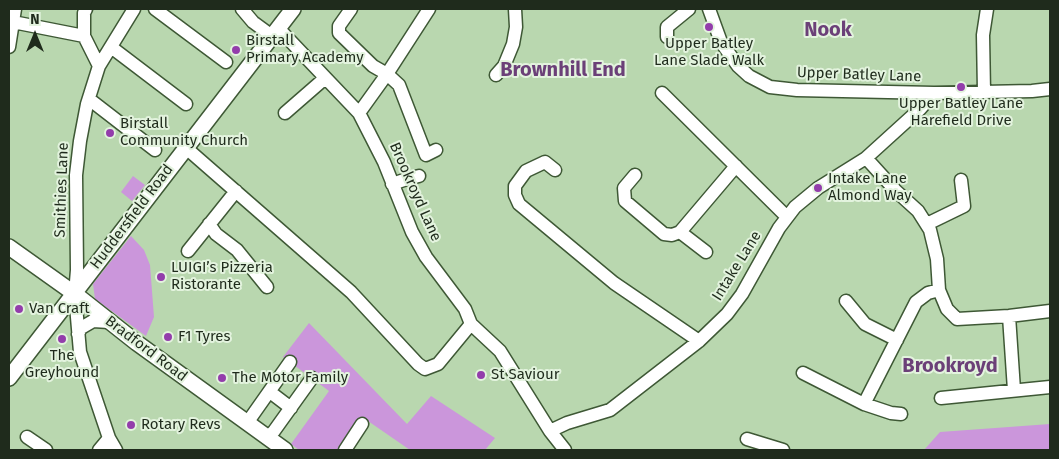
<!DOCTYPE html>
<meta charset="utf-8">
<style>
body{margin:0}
#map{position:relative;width:1059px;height:459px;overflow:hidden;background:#b9d7af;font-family:"Fira Sans",sans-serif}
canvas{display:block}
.frame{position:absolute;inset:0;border:10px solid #1f2b1c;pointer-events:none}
.north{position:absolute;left:10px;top:10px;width:50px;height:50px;-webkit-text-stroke:4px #e3f3de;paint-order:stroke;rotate:0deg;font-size:14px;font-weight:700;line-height:20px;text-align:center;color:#1f2b1c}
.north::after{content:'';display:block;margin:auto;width:18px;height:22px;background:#1f2b1c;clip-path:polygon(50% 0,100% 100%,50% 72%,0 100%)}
</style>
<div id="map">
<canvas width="1059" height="459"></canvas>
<div class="frame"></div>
<div class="north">N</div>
</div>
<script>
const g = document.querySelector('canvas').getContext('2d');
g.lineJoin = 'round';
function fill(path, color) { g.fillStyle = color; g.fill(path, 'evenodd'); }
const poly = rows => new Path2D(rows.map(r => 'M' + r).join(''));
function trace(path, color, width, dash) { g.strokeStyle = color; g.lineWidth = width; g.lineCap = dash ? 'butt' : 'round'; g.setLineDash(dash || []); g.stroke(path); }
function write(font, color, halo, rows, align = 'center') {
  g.font = font + ' "Fira Sans",sans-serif'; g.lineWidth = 4; g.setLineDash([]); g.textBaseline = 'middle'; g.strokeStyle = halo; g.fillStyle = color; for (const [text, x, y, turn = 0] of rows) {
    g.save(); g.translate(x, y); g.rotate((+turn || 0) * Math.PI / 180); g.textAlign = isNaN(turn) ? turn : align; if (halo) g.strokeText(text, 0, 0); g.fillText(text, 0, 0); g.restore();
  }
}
const green = poly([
 [133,176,145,185,132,201,121,192],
 [131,236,144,250,150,265,154,317,146,336,95,299,93,284],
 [309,323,407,424,431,396,495,438,485,450,410,450,368,421,349,450,299,450,291,444,329,391,283,357],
 [1050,424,1050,450,924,450,940,432]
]);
const minor = poly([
 [86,9,84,13,84,36,99,66],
 [155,9,226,62],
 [242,9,253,22,272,36],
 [351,9,339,26,339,33,373,66,387,74,399,85,426,155,436,150],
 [709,9,721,42,738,66,749,76,770,87,797,90,934,93,1032,91,1050,89],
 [13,22,84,36],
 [278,28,359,113,384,162,412,232,426,257,465,309,471,324,500,351,550,431,565,450],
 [667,37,667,27,689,9],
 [9,47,15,9],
 [111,47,186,104],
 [496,75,504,66,513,44,516,27,515,9],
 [984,92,983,35,987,9],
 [662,93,787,217],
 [89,99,155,150],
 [285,113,324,79],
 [359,113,387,74,429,9],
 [185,147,351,292,418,364,425,369,438,364,471,324],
 [866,158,896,191,918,211,930,230,937,259,939,290,947,309,957,319,1009,316,1050,311],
 [555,170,545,162,526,171,515,186,515,195,519,204,614,283,699,341],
 [635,175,624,188,625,201,664,234,672,235,680,232,736,166],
 [392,184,410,178,419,176],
 [209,224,216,234,237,250,267,287],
 [927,224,964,206,961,180],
 [680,232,706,252],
 [188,251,236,191],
 [846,301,865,324,897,340],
 [1009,316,1014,390],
 [78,334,81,328,93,321,109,322],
 [803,373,864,404,891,413,901,414],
 [270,392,291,408],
 [941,398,1050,387],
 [864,404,916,302,928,293,939,290],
 [247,423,290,362],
 [550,431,567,423,610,410,699,341,727,314,742,294,779,228,795,207,818,188,866,158,920,109,934,93],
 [27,437,46,450],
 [267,438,274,431,312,378],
 [747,439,783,450],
 [99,450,109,438],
 [116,450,109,438,80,352,75,294,77,270,76,175,80,141,87,104,99,66,134,9],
 [345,450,362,424]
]);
const major = poly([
 [9,247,75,294,137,343,285,450],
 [9,378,293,9]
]);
const markers = [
 [709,27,5,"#933dab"],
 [236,50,5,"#933dab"],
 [961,87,5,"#933dab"],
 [110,133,5,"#933dab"],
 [818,188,5,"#933dab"],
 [161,277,5,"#933dab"],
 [19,309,5,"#933dab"],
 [168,337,5,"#933dab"],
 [62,339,5,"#933dab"],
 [481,375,5,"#933dab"],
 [222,378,5,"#933dab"],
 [131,425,5,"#933dab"]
];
const poiNames = [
 ["Birstall",246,41],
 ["Primary Academy",246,58],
 ["Upper Batley",709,44,"center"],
 ["Lane Slade Walk",709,61,"center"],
 ["Upper Batley Lane",961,104,"center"],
 ["Harefield Drive",961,121,"center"],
 ["Birstall",120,124],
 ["Community Church",120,141],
 ["Intake Lane",828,179],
 ["Almond Way",828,196],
 ["LUIGI’s Pizzeria",171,268],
 ["Ristorante",171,285],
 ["Van Craft",29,309],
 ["F1 Tyres",178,337],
 ["The",62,356,"center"],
 ["Greyhound",62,373,"center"],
 ["St Saviour",491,375],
 ["The Motor Family",232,378],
 ["Rotary Revs",141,425]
];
const streetNames = [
 ["Upper Batley Lane",859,75,2],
 ["Smithies Lane",62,190,-88],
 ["Brookroyd Lane",415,192,66],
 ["Huddersfield Road",132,217,-53],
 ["Intake Lane",737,266,-58],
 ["Bradford Road",146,349,37]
];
const districtNames = [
 ["Nook",828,30],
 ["Brownhill End",563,70],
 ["Brookroyd",950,366]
];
fill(green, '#cb96db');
trace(minor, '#3e5835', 15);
trace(major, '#3e5835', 18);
trace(minor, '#fff', 12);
trace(major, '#fff', 15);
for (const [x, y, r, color] of markers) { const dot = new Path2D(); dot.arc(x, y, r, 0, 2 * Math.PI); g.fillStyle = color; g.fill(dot); trace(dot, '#e3f3de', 2); }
write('15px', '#1f2b1c', '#e3f3de', poiNames, 'left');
write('15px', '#1f2b1c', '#e3f3de', streetNames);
write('bold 20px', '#6b4078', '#e3f3de', districtNames);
</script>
